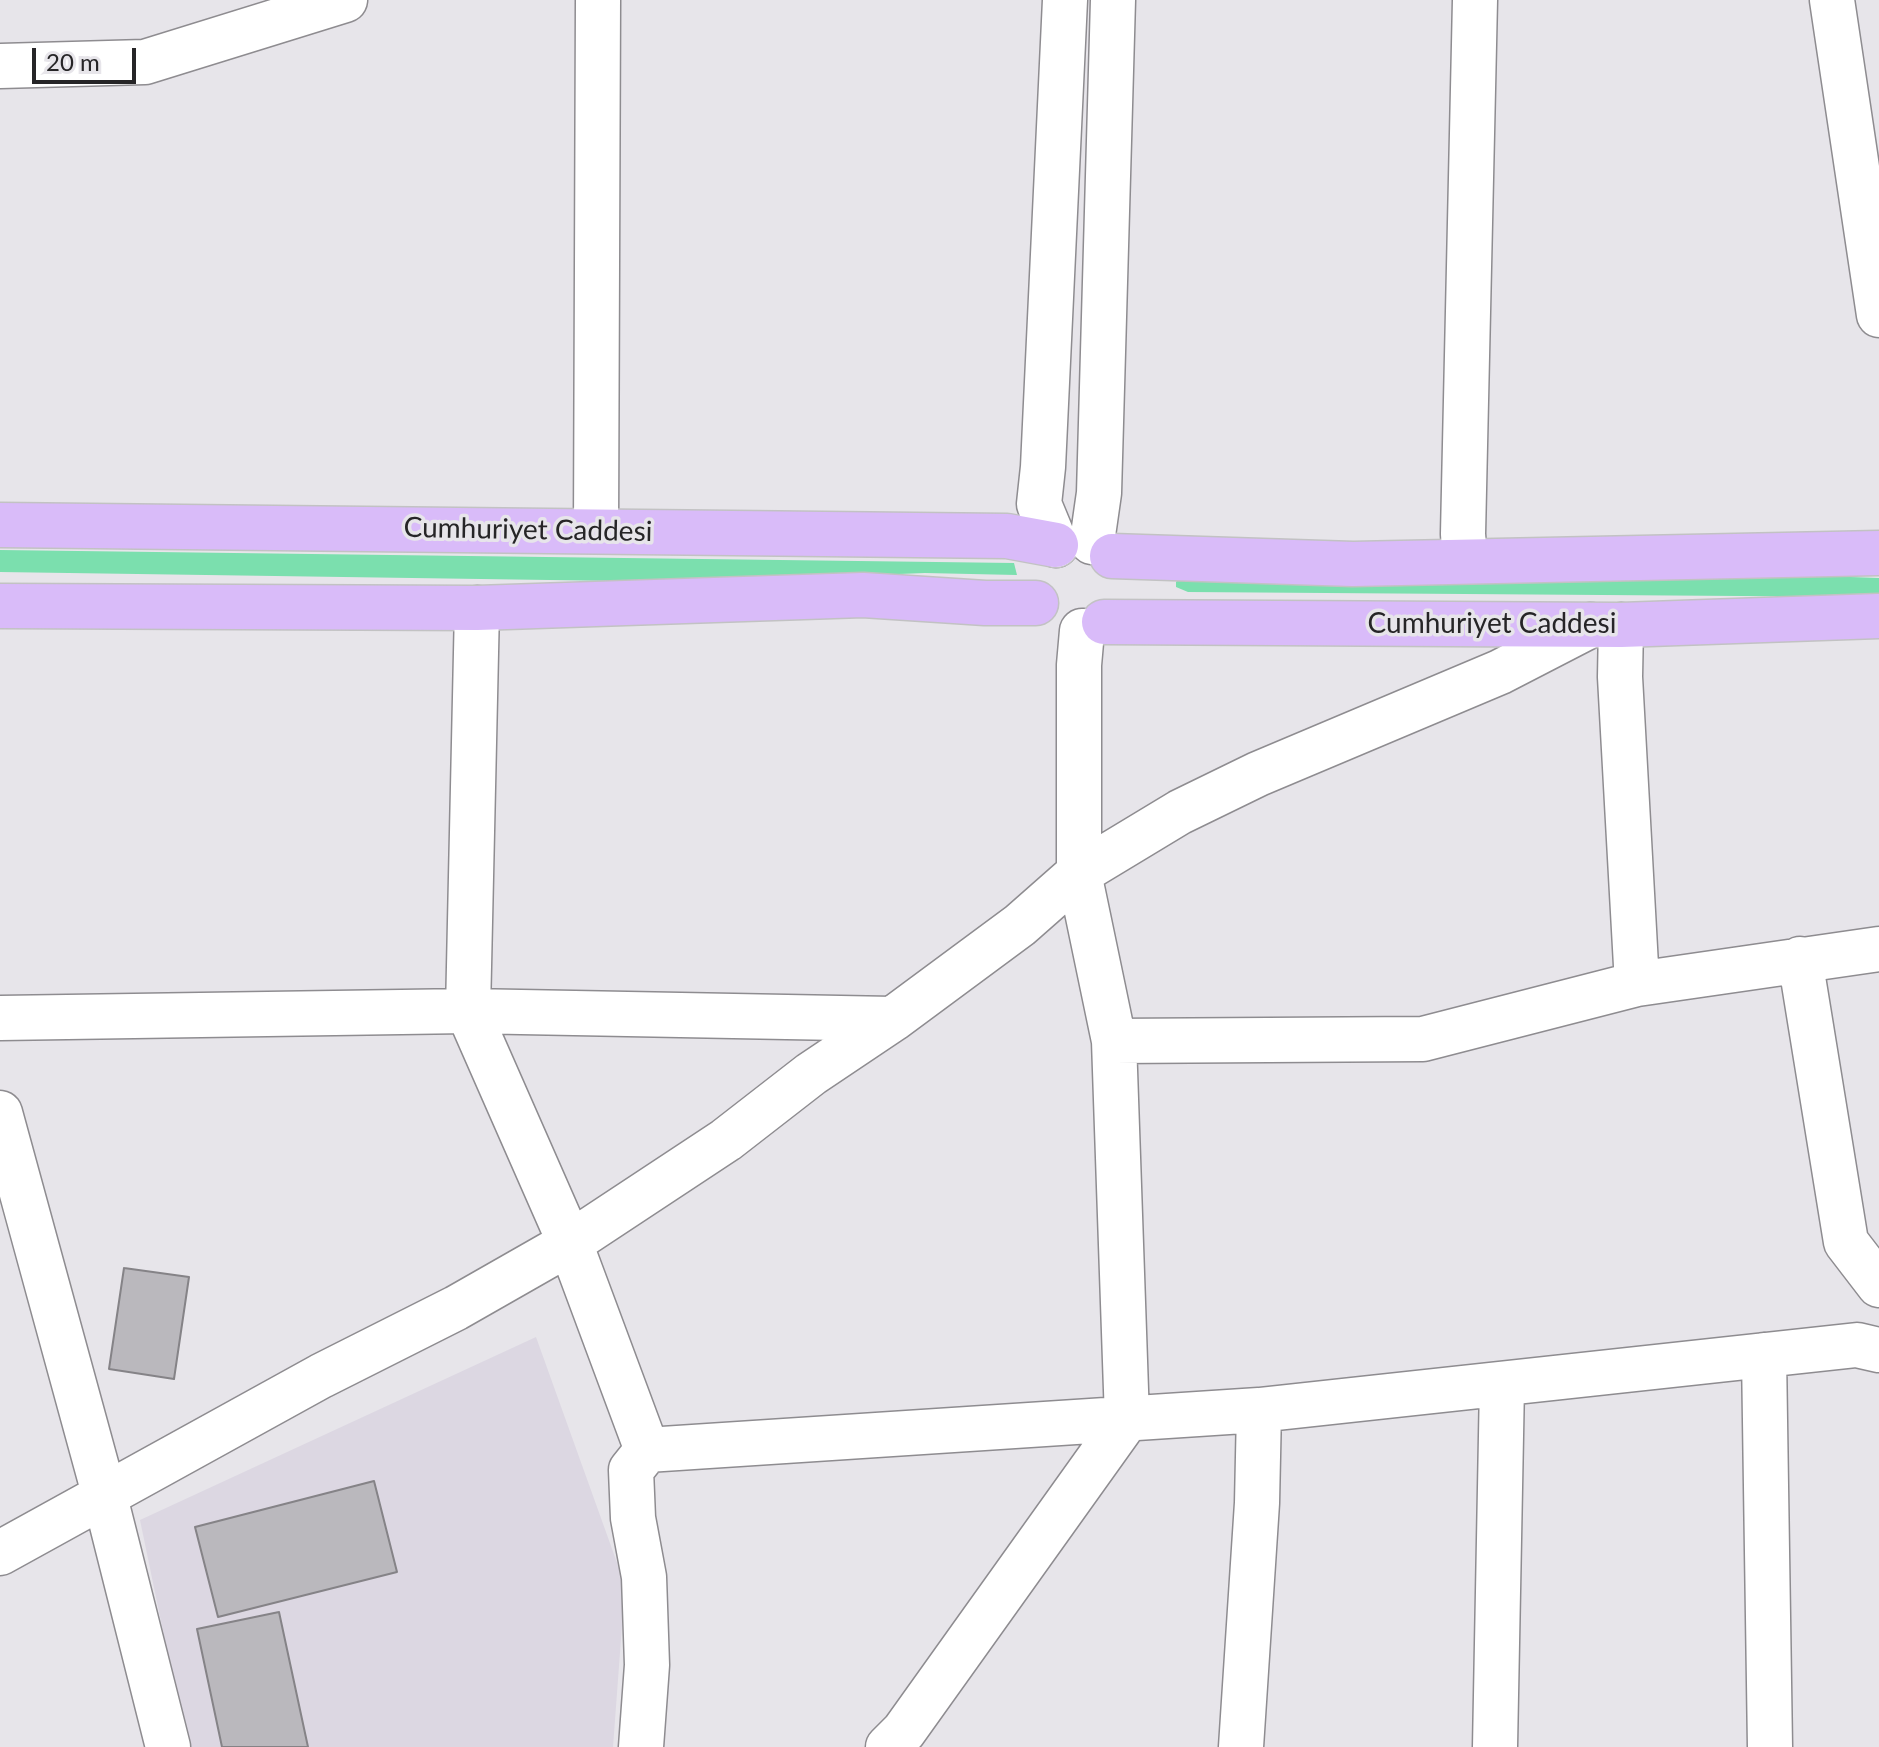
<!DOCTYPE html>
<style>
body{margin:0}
#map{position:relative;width:1879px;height:1747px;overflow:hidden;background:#e7e5ea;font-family:Lato,sans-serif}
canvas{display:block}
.scale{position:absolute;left:32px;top:48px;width:104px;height:36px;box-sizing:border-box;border:4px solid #262527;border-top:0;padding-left:10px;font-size:24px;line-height:28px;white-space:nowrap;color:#262527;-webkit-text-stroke:6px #e7e5ea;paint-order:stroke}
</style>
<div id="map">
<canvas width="1879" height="1747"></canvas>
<div class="scale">20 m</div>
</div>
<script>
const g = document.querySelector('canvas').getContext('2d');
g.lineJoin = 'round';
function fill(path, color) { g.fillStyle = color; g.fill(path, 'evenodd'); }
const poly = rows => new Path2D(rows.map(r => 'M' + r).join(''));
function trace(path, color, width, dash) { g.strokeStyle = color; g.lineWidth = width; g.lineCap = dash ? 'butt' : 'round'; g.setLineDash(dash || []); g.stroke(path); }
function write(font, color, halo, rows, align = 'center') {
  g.font = font + ' Lato,sans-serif'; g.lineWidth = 7; g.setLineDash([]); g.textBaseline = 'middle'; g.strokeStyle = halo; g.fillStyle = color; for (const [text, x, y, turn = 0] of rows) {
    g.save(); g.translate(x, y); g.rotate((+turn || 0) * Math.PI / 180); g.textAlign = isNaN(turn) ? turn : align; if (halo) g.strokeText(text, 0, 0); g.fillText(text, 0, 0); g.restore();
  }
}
const built = poly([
 [536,1337,625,1585,613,1747,187,1747,140,1520]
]);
const green = poly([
 [0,550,1014,563,1017,575,925,573,687,582,0,572],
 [1706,572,1879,578,1879,597,1188,592,1176,587,1176,582,1180,577]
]);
const building = poly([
 [124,1268,189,1277,174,1379,109,1369,124,1268],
 [374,1481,397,1572,218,1617,195,1527,374,1481],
 [279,1612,308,1747,222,1747,197,1629,279,1612]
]);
const minor = poly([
 [1832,0,1879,315],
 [0,66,145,62,345,0],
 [596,530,598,0],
 [1092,542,1099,493,1113,0],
 [1056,545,1039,504,1043,467,1065,0],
 [1465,561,1463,534,1475,0],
 [477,608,468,1011,570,1243,647,1450,631,1470,633,1518,644,1577,647,1665,641,1747],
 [1621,625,1620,677,1637,984],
 [1800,959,1846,1242,1879,1285],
 [0,1018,468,1011,893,1019],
 [1114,1041,1423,1039,1637,984,1879,949],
 [0,1113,105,1497,168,1747],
 [1764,1355,1770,1747],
 [647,1450,1259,1410,1857,1345,1879,1350],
 [0,1553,321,1376,456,1308,570,1243,726,1140,811,1074,893,1019,1020,925,1079,873,1180,812,1258,774,1500,672,1591,625],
 [888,1747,904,1731,1127,1419,1114,1041,1079,873,1079,665,1082,631],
 [1241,1747,1257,1503,1259,1410],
 [1495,1747,1502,1384]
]);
const major = poly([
 [0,525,1007,536,1056,545],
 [1112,556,1353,564,1879,553],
 [0,606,477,608,863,595,985,603,1036,603],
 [1104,622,1621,625,1879,616]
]);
const streetNames = [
 ["Cumhuriyet Caddesi",528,530,1],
 ["Cumhuriyet Caddesi",1492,624]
];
fill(built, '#dcd7e2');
fill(green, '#7bdfae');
fill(building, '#bab8bd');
trace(building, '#858387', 2);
trace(minor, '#8e8c90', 47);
trace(major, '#c2c2c3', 47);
trace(minor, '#fff', 44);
trace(major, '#d9bbf9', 44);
write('28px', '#262527', '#e7e5ea', streetNames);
</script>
